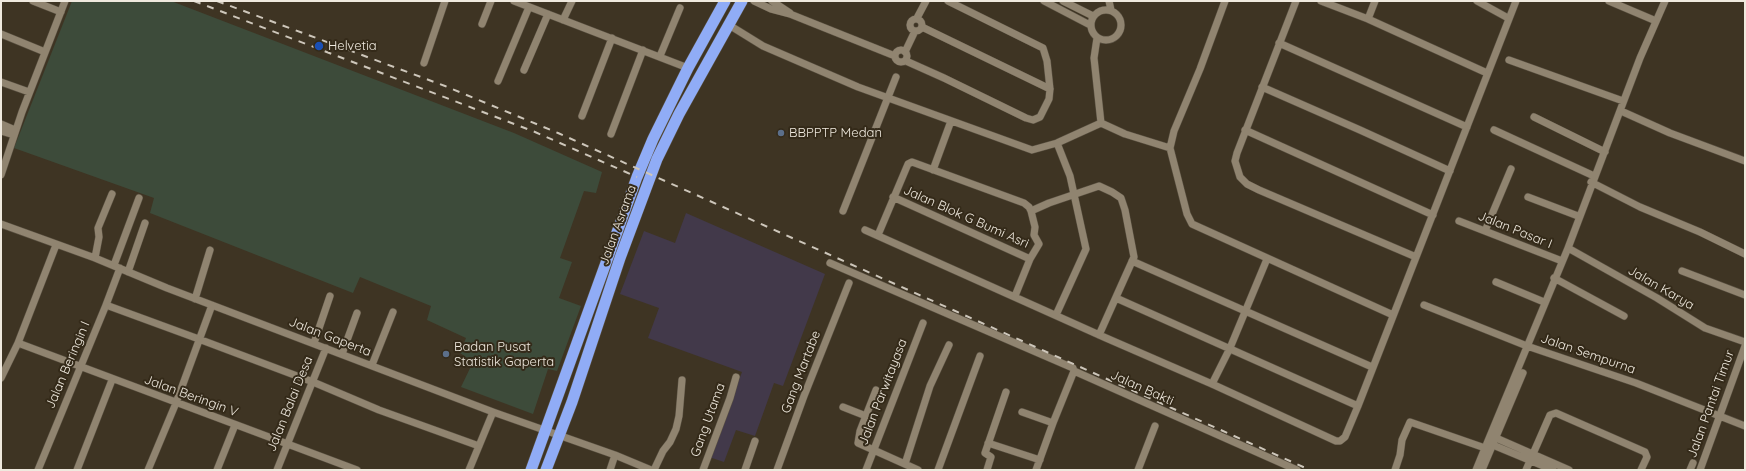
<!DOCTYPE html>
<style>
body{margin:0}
#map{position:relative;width:1746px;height:471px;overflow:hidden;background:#3e3423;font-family:Quicksand,sans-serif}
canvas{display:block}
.frame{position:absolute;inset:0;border:2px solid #efe9de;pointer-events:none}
</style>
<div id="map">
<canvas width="1746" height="471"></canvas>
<div class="frame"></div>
</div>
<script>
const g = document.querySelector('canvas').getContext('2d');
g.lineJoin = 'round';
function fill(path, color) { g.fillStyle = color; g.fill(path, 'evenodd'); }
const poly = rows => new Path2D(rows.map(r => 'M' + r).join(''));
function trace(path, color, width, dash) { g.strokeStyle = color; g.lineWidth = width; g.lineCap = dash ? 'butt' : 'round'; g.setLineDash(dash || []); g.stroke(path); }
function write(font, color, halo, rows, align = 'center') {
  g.font = font + ' Quicksand,sans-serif'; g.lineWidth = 4; g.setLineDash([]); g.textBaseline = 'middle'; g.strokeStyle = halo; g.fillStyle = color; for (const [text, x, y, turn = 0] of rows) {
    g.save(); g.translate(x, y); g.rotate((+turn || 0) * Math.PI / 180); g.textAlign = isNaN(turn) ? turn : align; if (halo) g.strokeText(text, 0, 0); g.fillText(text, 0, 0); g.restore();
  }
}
const industrial = poly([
 [686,213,825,274,783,386,774,383,755,436,736,430,724,462,709,457,742,372,648,338,659,308,620,294,644,231,675,243]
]);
const green = poly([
 [72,1,171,1,514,133,602,172,596,193,584,191,560,258,572,262,559,298,581,306,557,371,548,369,533,414,461,387,473,362,460,353,466,338,427,320,431,306,360,277,353,293,150,213,154,198,14,148]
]);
const minor = poly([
 [33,1,61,12],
 [514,1,688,68],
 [754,1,771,9,790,14,895,56],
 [772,1,790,13],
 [1044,1,1090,25],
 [1063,1,1093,16],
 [1109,1,1111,10],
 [1296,1,1237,153,1235,161,1240,177,1247,184,1259,190,1416,257],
 [1321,1,1368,19,1487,73],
 [1477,1,1508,18],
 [1609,1,1656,21],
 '1091 25a15 15 0 1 1 30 0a15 15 0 1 1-30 0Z',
 [917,18,926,1],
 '910 25a6 6 0 1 1 12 0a6 6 0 1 1-12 0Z',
 [1368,19,1375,1],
 [563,20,572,1],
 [482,24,491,1],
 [729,25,763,46,858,87,1032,150,1057,143,1101,123],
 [922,27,1050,89],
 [1,34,45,52],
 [1097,38,1094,58,1101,123,1125,134,1170,148,1187,214,1192,224,1393,315],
 [1279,43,1467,127],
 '895 56a6 6 0 1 1 12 0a6 6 0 1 1-12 0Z',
 [905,52,915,31],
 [660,56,680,8],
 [1509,60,1623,101],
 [906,61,944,78,1026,118,1033,120,1040,117,1049,99,1050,89,1047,61,1043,48,948,1],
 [424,63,445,1],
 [524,70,548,14],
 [498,81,529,7],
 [1,82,29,92],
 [1262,87,1360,130,1450,171],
 [1621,111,1670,133,1745,161],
 [582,116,612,38],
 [1534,117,1605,152],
 [1,124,15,130],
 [1245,130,1433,215],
 [1494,130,1594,176],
 [1,131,14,135],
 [611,134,643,50],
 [1170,148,1174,131,1200,69,1225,1],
 [933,170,951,121],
 [1,175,22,112,65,1],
 [1591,182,1640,207,1700,232,1745,254],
 [893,197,1030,259],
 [1528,197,1578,216],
 [843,211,896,77],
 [1031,211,1049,203,1099,186,1112,192,1121,198,1125,210,1134,257,1099,335],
 [1459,221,1562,261],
 [1,224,95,258,167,288,493,412,615,455,651,470],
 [865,230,1106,338,1212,384,1336,441,1340,441,1345,437,1358,406,1516,1],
 [1485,231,1511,169],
 [878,235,908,164,912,162,1024,203,1029,207,1031,211,1035,227,1034,235,1039,244,1030,259,1015,296],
 [1568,248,1657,298,1705,328,1745,342],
 [95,258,99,237,98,228,112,194],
 [1132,261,1372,367],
 [830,263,1073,368,1074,371,1297,470],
 [114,265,139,198],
 [1682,271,1745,295],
 [128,272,145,223],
 [1554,278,1624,316],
 [1496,282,1544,302],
 [1116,298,1358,406],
 [195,299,210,250],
 [106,305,196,338,313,382,379,410,479,446],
 [1424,305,1527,346,1636,383,1745,426],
 [1056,315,1086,249,1070,176,1057,143],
 [18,343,357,470],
 [314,343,330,296],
 [342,354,357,313],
 [372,365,393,312],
 [1,378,18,343,56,245],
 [1212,384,1230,348,1267,259],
 [876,390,860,431,858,443,918,470],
 [843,407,866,416],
 [1022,412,1053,423],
 [1496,438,1569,470],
 [988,443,1040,460],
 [1493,445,1553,470],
 [905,464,930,386,949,345],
 [38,470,106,305,120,268],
 [77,470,112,380],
 [148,470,176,403,212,305],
 [217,470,235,425],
 [277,470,326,348],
 [469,470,493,412],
 [610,470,615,455],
 [654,470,663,451,670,442,676,429,679,416,682,380],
 [703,470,730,398,736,377],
 [745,470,755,441],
 [777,470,804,396,849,283],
 [866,470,923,323],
 [938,470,980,356],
 [987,470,991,457,985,453,1006,392],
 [1036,470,1053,423,1074,371],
 [1138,470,1155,426],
 [1395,470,1400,455,1402,440,1410,422,1485,448,1568,248,1640,58,1665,1],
 [1476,470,1485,448],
 [1482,470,1523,373],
 [1526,470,1550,415,1556,413,1645,452,1647,457,1641,470],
 [1690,470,1693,463],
 [1700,470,1745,346]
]);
const highway = poly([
 [531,470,637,177,653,139,688,68,725,1],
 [546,470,572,402,620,258,657,159,679,114,742,1]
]);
const rail = poly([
 [194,1,535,132,637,177],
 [217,1,445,86,558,133,1310,470]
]);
const markers = [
 [319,46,5,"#1a4fb4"],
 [781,133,4,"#5c6f8a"],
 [446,354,4,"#5c6f8a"]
];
const poiNames = [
 ["Helvetia",328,46],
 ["BBPPTP Medan",789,133],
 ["Badan Pusat",454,347],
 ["Statistik Gaperta",454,362]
];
const streetNames = [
 ["Jalan Blok G Bumi Asri",966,217,24],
 ["Jalan Asrama",618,225,-70],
 ["Jalan Pasar I",1515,230,22],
 ["Jalan Karya",1661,288,30],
 ["Jalan Gaperta",330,337,21],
 ["Jalan Sempurna",1588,354,19],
 ["Jalan Beringin I",68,365,-67],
 ["Gang Martabe",801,372,-69],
 ["Jalan Bakti",1142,388,24],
 ["Jalan Parwitayasa",883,392,-69],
 ["Jalan Beringin V",191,396,20],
 ["Jalan Balai Desa",290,404,-68],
 ["Jalan Pantai Timur",1711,404,-70],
 ["Gang Utama",708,420,-70]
];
fill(industrial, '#42394a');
fill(green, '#3d4b3a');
trace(minor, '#5a5142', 8);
trace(highway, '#5a5142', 12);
trace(minor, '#908470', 7);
trace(highway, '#90acf6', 11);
trace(rail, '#cdc6ba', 2, [7, 7]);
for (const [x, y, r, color] of markers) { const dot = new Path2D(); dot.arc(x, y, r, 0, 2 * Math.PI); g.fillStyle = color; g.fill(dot); trace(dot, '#342a19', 1.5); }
write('13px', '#efe9de', '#342a19', poiNames, 'left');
write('13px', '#efe9de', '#342a19', streetNames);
</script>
